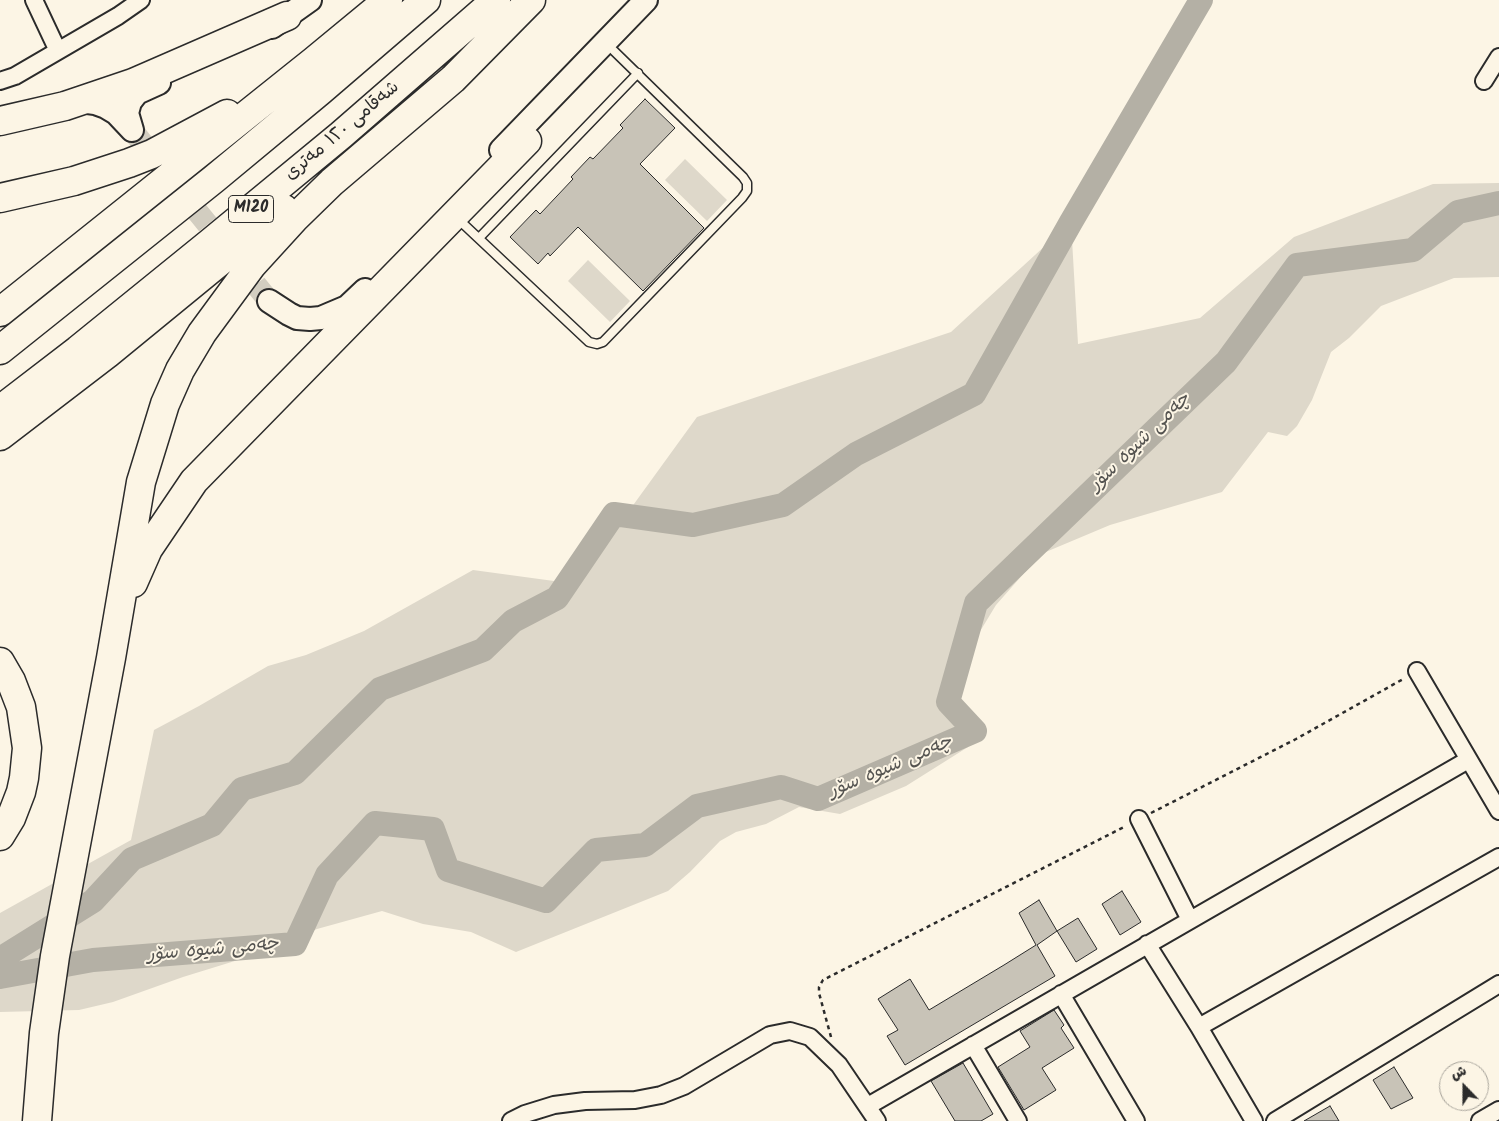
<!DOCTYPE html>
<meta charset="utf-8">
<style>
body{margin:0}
#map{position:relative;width:1499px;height:1121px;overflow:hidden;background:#fcf5e5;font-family:Kalam,"Playpen Sans Arabic",sans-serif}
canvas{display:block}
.north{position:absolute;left:1439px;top:1061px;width:50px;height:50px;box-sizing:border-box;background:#fcf5e5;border:1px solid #a8a49b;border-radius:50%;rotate:338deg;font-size:14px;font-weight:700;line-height:20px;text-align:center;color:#2b2b2b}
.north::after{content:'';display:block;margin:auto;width:18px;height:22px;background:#2b2b2b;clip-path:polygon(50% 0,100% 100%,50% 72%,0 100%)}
</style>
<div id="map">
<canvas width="1499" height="1121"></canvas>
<div class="north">ش</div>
</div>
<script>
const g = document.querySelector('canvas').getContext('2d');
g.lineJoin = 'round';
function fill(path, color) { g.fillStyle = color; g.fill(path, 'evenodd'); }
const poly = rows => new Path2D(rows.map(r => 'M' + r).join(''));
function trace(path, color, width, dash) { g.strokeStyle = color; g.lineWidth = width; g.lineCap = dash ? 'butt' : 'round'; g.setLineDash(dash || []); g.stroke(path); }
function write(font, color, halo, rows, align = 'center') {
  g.font = font + ' Kalam,"Playpen Sans Arabic",sans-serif'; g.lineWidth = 4; g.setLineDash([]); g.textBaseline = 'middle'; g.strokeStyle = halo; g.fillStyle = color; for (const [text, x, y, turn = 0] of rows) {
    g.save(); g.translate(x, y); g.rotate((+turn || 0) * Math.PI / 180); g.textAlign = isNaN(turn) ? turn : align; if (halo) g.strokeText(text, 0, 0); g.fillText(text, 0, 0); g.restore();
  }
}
const green = poly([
 [685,159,727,200,707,221,665,180],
 [1499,183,1499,277,1454,278,1381,306,1349,338,1331,352,1312,400,1297,426,1287,436,1268,432,1222,492,1110,525,1041,554,996,605,953,676,968,747,906,786,840,814,799,807,766,824,736,832,720,841,690,872,668,891,516,952,471,932,423,924,382,911,317,929,251,956,183,977,113,1002,79,1010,0,1012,0,913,131,840,154,730,199,706,268,666,306,655,364,631,473,570,576,584,697,417,951,332,1071,222,1078,344,1200,318,1294,237,1433,184],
 [588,260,630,301,610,322,568,281]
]);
const river = poly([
 [0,959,93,901,132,859,212,825,242,789,295,773,380,689,483,650,513,621,557,598,614,514,693,525,783,505,856,454,974,394,1071,222,1201,0],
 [0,977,93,960,295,944,327,875,375,823,433,829,448,870,546,901,596,850,645,845,697,806,781,787,818,799,975,731,948,702,976,603,1226,362,1297,265,1413,250,1458,212,1499,203]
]);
const building = poly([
 [645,99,675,128,640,164,704,228,643,291,578,227,550,256,548,253,538,264,510,237,536,210,540,214,573,179,571,177,590,157,593,159,623,128,620,125,645,99],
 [1122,891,1141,922,1120,935,1102,904,1122,891],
 [1039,900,1057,931,1078,918,1097,949,1076,962,1057,931,1037,945,1055,976,905,1065,887,1036,898,1030,878,999,910,979,929,1010,1004,965,1036,945,1019,913,1039,900],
 [1054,1010,1064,1025,1061,1028,1074,1048,1042,1068,1056,1090,1024,1110,998,1067,1030,1047,1020,1031,1054,1010],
 [963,1063,993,1114,981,1121,955,1121,931,1081,963,1063],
 [1394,1067,1413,1098,1391,1109,1373,1080,1394,1067],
 [1330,1106,1339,1121,1304,1121,1330,1106]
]);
const secondaryTunnel = poly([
 [132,130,269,301]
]);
const path = poly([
 [1151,813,1296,739,1405,678],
 [831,1037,819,993,819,987,823,980,1126,826]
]);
const lane = poly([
 [458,219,589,342,597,344,603,342,742,198,747,191,747,183,743,177,614,51],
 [479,238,638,73]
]);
const street = poly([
 [34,0,58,51],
 [0,81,15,76,118,16,141,0],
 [1484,81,1499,57],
 [1417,671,1499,811],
 [1139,819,1190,920],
 [1147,944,1199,1027,1254,1121],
 [1061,994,1136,1121],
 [1199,1027,1499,857],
 [973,1045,1018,1121],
 [868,1106,1468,760],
 [511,1121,525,1114,554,1105,585,1101,635,1100,661,1095,684,1086,770,1035,790,1031,810,1037,839,1065,877,1121],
 [1275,1121,1499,984],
 [1480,1121,1499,1110]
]);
const secondary = poly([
 [272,27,310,0],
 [80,101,95,103,106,107,116,113,132,130],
 [132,130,127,113,130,102,137,93,159,83],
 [501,150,646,0],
 [269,301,289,314,297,318,310,319,321,318,347,307,365,290]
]);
const highway = poly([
 [0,121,65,106,133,83,287,16],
 [0,198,74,181,129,163,152,154,227,114],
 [0,312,314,61,388,0],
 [0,350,214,179,320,91,426,0],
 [0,410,78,350,210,243,341,135,496,0],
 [0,436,107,354,284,209],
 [133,583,148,549,194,481,527,141],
 [0,662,11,681,21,707,27,748,24,778,21,792,11,818,0,836],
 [37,1121,44,1033,55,956,111,658,141,482,165,404,180,370,202,333,252,265,294,219,332,182,453,79,531,0]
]);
const shields = [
 [251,209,45]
];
const shieldNames = [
 ["M120",251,209]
];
const streetNames = [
 ["شەقامی ١٢٠ مەتری",343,132,-40]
];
const waterNames = [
 ["چەمی شیوە سۆر",1141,443,-44],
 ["چەمی شیوە سۆر",891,768,-23],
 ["چەمی شیوە سۆر",213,951,-5]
];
fill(green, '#ded8ca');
trace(river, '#b4b0a5', 24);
fill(building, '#c8c3b7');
trace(building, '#2b2b2b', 1);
trace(secondaryTunnel, '#d2cdc0', 22, [22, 11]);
trace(lane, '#2b2b2b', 11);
trace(street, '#2b2b2b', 20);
trace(secondary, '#2b2b2b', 26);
trace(highway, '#2b2b2b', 31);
trace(path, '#2b2b2b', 2.5, [4, 4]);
trace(lane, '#fcf5e5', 8);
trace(street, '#fcf5e5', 16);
trace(secondary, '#fcf5e5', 22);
trace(highway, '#fcf5e5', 28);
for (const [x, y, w] of shields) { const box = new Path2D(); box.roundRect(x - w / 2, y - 13.5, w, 27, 4); g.fillStyle = '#fcf5e5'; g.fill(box); trace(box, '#2b2b2b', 1); }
write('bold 16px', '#2b2b2b', null, shieldNames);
write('18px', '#2b2b2b', '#fcf5e5', streetNames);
write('italic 19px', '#545350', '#fcf5e5', waterNames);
</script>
